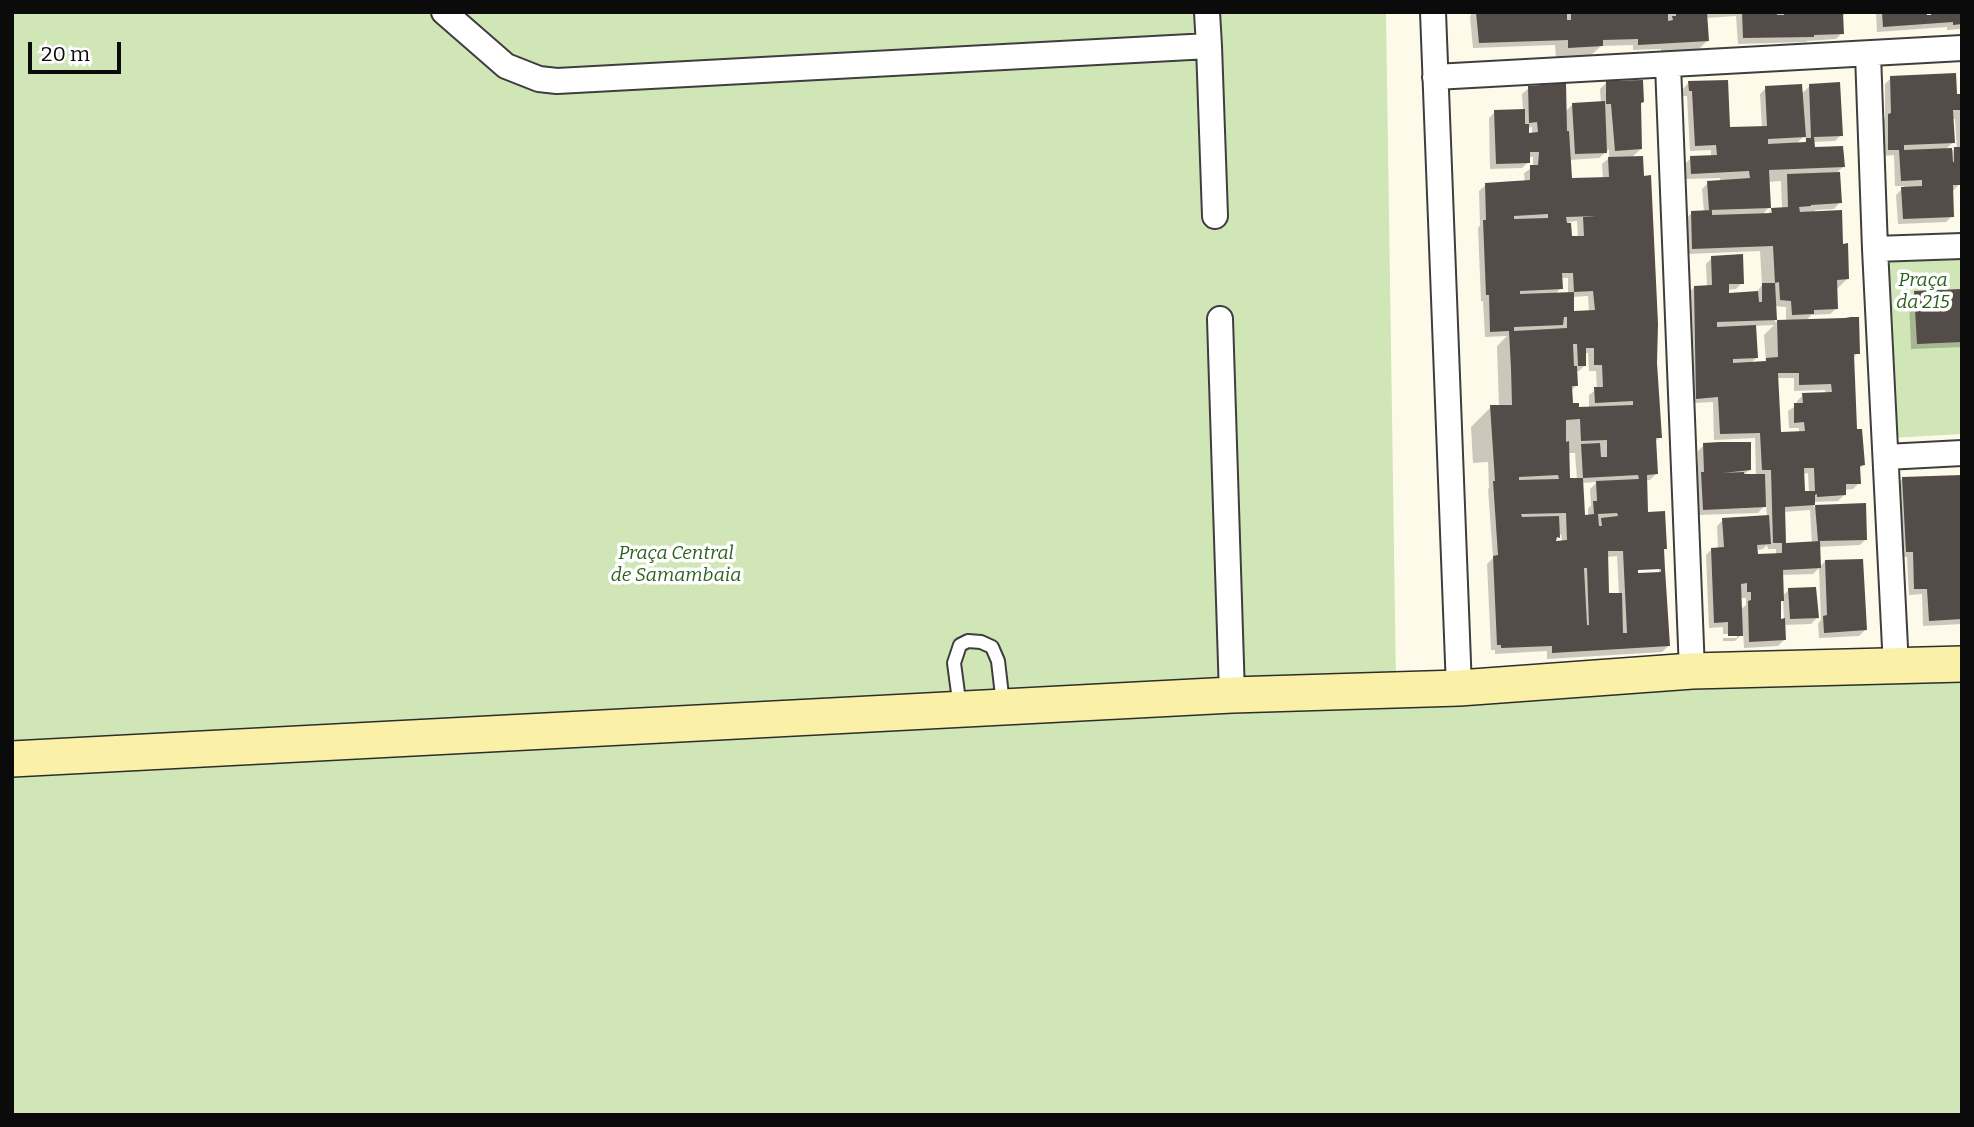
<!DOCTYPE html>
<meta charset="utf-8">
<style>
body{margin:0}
#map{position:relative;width:1974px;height:1127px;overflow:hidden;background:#fefaea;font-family:Bitter,serif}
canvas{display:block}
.frame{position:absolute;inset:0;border:14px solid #0b0b0b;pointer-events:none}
.scale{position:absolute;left:28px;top:42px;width:93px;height:32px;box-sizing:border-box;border:4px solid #0b0b0b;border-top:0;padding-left:9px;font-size:21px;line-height:24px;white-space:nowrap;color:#0b0b0b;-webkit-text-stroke:5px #fff;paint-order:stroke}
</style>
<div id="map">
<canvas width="1974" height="1127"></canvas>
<div class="frame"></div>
<div class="scale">20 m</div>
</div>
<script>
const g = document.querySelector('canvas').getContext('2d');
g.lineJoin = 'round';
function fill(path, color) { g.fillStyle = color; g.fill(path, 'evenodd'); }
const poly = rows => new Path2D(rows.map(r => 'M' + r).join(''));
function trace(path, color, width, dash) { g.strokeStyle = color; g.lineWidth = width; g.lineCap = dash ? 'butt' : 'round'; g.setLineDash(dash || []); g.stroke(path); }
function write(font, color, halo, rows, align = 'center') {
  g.font = font + ' Bitter,serif'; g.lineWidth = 7; g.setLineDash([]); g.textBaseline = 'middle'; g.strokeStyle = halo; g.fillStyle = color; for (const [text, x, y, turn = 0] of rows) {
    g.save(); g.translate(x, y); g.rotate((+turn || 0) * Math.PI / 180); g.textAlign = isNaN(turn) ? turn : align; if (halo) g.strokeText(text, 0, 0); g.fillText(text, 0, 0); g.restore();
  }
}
const green = poly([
 [12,12,1386,12,1396,683,1962,657,1962,1115,12,1115],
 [1962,250,1962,434,1890,438,1883,254]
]);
const shadow = poly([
 [1472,12,1846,12,1846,13,1841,17,1842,33,1836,39,1807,41,1806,42,1738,44,1736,16,1706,18,1707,41,1694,54,1661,55,1661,49,1633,50,1633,45,1601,46,1588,58,1556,60,1555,45,1473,48,1470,17],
 [1876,12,1925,12,1925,17,1962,12,1962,29,1947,30,1947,27,1877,32],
 [1891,78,1955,96,1962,96,1962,181,1954,190,1951,190,1952,216,1946,222,1898,224,1896,195,1905,186,1895,186,1894,155,1883,156,1882,122,1885,118,1885,84],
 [1952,119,1955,119,1957,149,1954,149,1950,153,1945,150,1953,142],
 [1689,82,1729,129,1762,128,1760,94,1766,88,1801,94,1810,86,1841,135,1835,141,1813,142,1813,149,1843,167,1835,174,1840,202,1834,209,1815,210,1815,213,1842,245,1847,279,1836,290,1837,308,1830,314,1811,315,1806,321,1858,353,1852,359,1855,431,1863,465,1859,469,1859,483,1853,489,1844,490,1844,495,1838,501,1813,502,1814,507,1865,504,1866,539,1860,545,1818,547,1819,568,1813,574,1781,575,1782,596,1789,590,1817,618,1811,624,1784,625,1784,640,1778,646,1744,648,1743,633,1735,641,1723,641,1723,638,1737,638,1737,634,1723,634,1723,627,1709,628,1706,555,1712,549,1718,549,1717,526,1723,520,1767,517,1766,504,1758,513,1698,515,1696,480,1698,477,1698,451,1704,445,1750,469,1743,476,1756,476,1755,438,1714,440,1713,402,1695,403,1691,407,1688,294,1694,287,1707,287,1706,264,1712,258,1742,283,1736,289,1727,290,1727,295,1756,293,1762,285,1760,251,1686,254,1685,219,1692,213,1704,212,1702,189,1708,183,1720,182,1720,178,1686,179,1685,164,1691,158,1711,157,1711,150,1690,151,1687,96,1683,96,1683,89],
 [1805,135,1806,141,1803,144,1796,144],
 [1781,181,1782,209,1772,210,1767,214,1762,215,1769,207,1768,182],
 [1774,306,1786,307,1786,321,1775,322],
 [1774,325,1764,335,1766,363,1750,364,1756,358,1754,326],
 [1777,378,1794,378,1794,391,1825,390,1826,394,1803,395,1797,401,1797,405,1788,411,1789,428,1799,428,1799,433,1780,434],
 [1808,473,1809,493,1804,493,1803,474],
 [1810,510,1812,544,1785,545,1783,512],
 [1767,545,1768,549,1776,549,1776,555,1756,556,1756,550,1763,549],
 [1740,598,1746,598,1746,605,1740,610],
 [1783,600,1784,620,1780,621,1779,604],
 [1606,83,1639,105,1641,149,1631,158,1660,437,1655,442,1656,474,1650,480,1645,480,1647,514,1665,549,1663,551,1668,646,1662,652,1547,659,1547,651,1495,654,1495,650,1491,650,1487,564,1493,558,1488,489,1489,488,1488,462,1473,463,1471,427,1491,407,1499,407,1497,346,1507,336,1485,337,1483,301,1481,301,1478,228,1480,225,1479,191,1486,185,1525,182,1524,173,1533,167,1533,157,1528,157,1528,162,1522,168,1490,169,1489,118,1495,112,1523,111,1522,94,1529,88,1565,112,1573,104,1601,103,1600,89],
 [1532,127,1532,134,1527,134,1527,128],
 [1609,149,1609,158,1602,164,1603,179,1570,180,1569,160,1599,158],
 [1577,221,1578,238,1570,238,1569,222],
 [1560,278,1568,278,1568,293,1555,294,1561,288],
 [1588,296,1589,312,1573,313,1572,297],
 [1584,353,1588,353,1589,371,1596,371,1597,389,1589,395,1589,409,1577,409,1572,402,1571,391,1576,386,1575,371,1579,371,1585,365],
 [1567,453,1575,453,1577,480,1568,480],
 [1597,482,1590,489,1591,505,1588,509,1588,516,1583,516,1581,483],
 [1561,534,1562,542,1552,543],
 [1617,556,1619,595,1608,595,1607,557],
 [1659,568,1659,573,1637,574,1636,569],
 [1962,291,1962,347,1911,349,1909,299,1915,293],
 [1903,478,1962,567,1962,624,1923,626,1922,594,1909,595,1907,557,1900,557,1896,485],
 [1825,561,1865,630,1859,636,1819,638,1818,624,1821,620,1819,568]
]);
const building = poly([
 [1476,12,1567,12,1567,20,1571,20,1571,12,1668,12,1668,21,1673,20,1672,16,1676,16,1676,12,1707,12,1709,41,1638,45,1638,39,1603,40,1603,46,1568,48,1568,40,1479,43],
 [1742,12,1777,12,1777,15,1784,15,1784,12,1843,12,1844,34,1814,35,1814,37,1743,38],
 [1882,12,1927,12,1927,15,1931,15,1931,14,1939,12,1962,12,1962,24,1953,25,1953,22,1883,27],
 [1956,73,1957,94,1962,94,1962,110,1953,110,1955,143,1904,145,1904,150,1952,148,1953,162,1954,162,1954,147,1962,147,1962,185,1953,185,1954,217,1903,219,1901,187,1922,186,1922,180,1901,181,1899,150,1888,150,1888,114,1891,113,1890,76],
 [1643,80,1644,102,1641,103,1642,149,1615,151,1611,104,1606,104,1606,81],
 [1728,80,1730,127,1767,126,1765,86,1802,84,1806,137,1768,139,1768,144,1806,142,1806,138,1811,138,1809,84,1840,82,1843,136,1814,137,1815,147,1843,146,1845,167,1769,170,1771,208,1709,210,1707,181,1750,178,1749,171,1691,174,1690,156,1717,155,1716,145,1695,146,1692,91,1689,91,1688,81],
 [1566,83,1567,131,1569,131,1572,178,1609,177,1608,157,1643,156,1644,176,1651,175,1658,324,1657,363,1662,438,1656,438,1658,474,1647,475,1648,512,1665,511,1667,549,1664,549,1665,569,1670,646,1552,653,1552,646,1501,648,1501,645,1497,645,1493,556,1498,555,1493,481,1495,481,1490,405,1512,405,1511,368,1509,331,1490,332,1489,295,1486,295,1483,220,1486,220,1485,183,1530,180,1530,165,1538,165,1539,152,1530,152,1530,163,1496,164,1494,110,1525,109,1525,124,1529,124,1529,133,1538,132,1537,122,1529,123,1528,86],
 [1548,214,1548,218,1514,219,1514,216],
 [1596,216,1583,217,1584,236,1572,236,1571,223,1567,223,1566,217],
 [1562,273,1573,273,1574,292,1593,291,1595,310,1574,311,1574,292,1520,294,1520,291,1563,289],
 [1564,317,1567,317,1567,328,1514,331,1514,327,1563,325],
 [1573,344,1577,344,1578,366,1586,366,1586,348,1594,348,1594,365,1602,365,1603,387,1594,387,1595,403,1633,401,1633,405,1579,407,1579,403,1573,403,1572,386,1578,386,1577,366,1574,366],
 [1580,419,1581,441,1607,440,1607,457,1601,457,1600,443,1581,444,1583,478,1638,475,1639,479,1596,481,1597,501,1593,501,1594,514,1585,515,1583,478,1570,478,1569,441,1566,442,1566,420],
 [1558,475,1559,479,1519,480,1519,477],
 [1566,513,1567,540,1556,541,1557,537,1560,538,1559,516,1522,517,1521,514],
 [1617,513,1618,516,1601,518,1602,526,1599,526,1598,514],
 [1608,551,1623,551,1627,633,1623,633,1622,593,1609,593],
 [1584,568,1587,568,1589,625,1587,625],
 [1661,569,1661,572,1638,573,1638,570],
 [1605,101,1607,153,1575,154,1572,103],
 [1840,172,1842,203,1811,205,1811,206,1799,207,1800,212,1842,210,1843,244,1848,243,1849,279,1837,280,1838,309,1814,310,1814,314,1792,315,1791,301,1780,300,1779,282,1775,283,1773,246,1692,249,1691,211,1712,210,1712,215,1772,213,1771,208,1788,207,1787,174],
 [1743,254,1744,284,1729,284,1729,293,1758,291,1759,302,1762,302,1762,283,1775,283,1777,320,1717,322,1717,327,1756,325,1758,358,1733,359,1733,363,1766,361,1766,358,1778,357,1777,320,1845,318,1851,317,1859,317,1860,354,1854,354,1857,429,1862,429,1865,465,1860,466,1861,484,1846,484,1846,495,1817,497,1817,494,1815,495,1815,505,1785,507,1786,543,1820,541,1821,568,1783,570,1784,601,1781,601,1781,619,1785,618,1786,640,1749,642,1748,601,1751,600,1751,592,1747,592,1747,583,1741,584,1743,636,1728,636,1728,622,1714,623,1711,548,1724,547,1722,518,1769,515,1771,544,1757,545,1758,554,1782,553,1782,543,1773,543,1771,470,1762,470,1760,433,1720,434,1718,397,1696,399,1694,286,1712,285,1711,256],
 [1778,373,1799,373,1799,385,1831,384,1832,392,1802,393,1803,403,1794,403,1794,423,1804,422,1805,431,1781,432],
 [1804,468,1814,468,1815,491,1805,491],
 [1962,289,1962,342,1917,344,1914,291],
 [1720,442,1751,442,1751,470,1723,473,1744,472,1744,474,1765,474,1766,507,1703,510,1701,472,1704,472,1703,443],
 [1962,475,1962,619,1929,621,1927,589,1914,589,1913,552,1906,552,1902,477],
 [1866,503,1867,540,1818,541,1815,505],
 [1863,559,1867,630,1824,633,1823,616,1827,615,1825,560],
 [1816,587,1819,618,1790,619,1788,588]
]);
const lane = poly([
 [960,708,954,663,960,645,968,641,981,642,992,647,998,661,1003,704]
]);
const street = poly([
 [444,12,506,66,539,79,557,81,1209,46,1207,12],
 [1433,12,1459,688],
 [1209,46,1215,216],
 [1868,54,1875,249,1896,667],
 [1668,65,1692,671],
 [1435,77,1962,48],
 [1875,249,1962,246],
 [1220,319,1232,695],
 [1886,457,1962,453]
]);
const secondary = poly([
 [12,759,1232,695,1459,688,1692,671,1962,664]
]);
const parkNames = [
 ["Praça",1923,281],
 ["da 215",1923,303],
 ["Praça Central",676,554],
 ["de Samambaia",676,576]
];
fill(green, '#d0e6b6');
fill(shadow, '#0003');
fill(building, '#534c48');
trace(lane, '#3e3e3e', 16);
trace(street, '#3e3e3e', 28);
trace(secondary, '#2d2d2d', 38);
trace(lane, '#fff', 12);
trace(street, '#fff', 24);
trace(secondary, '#fbf0a8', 35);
write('italic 19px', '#2e5f1f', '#fff', parkNames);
</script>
